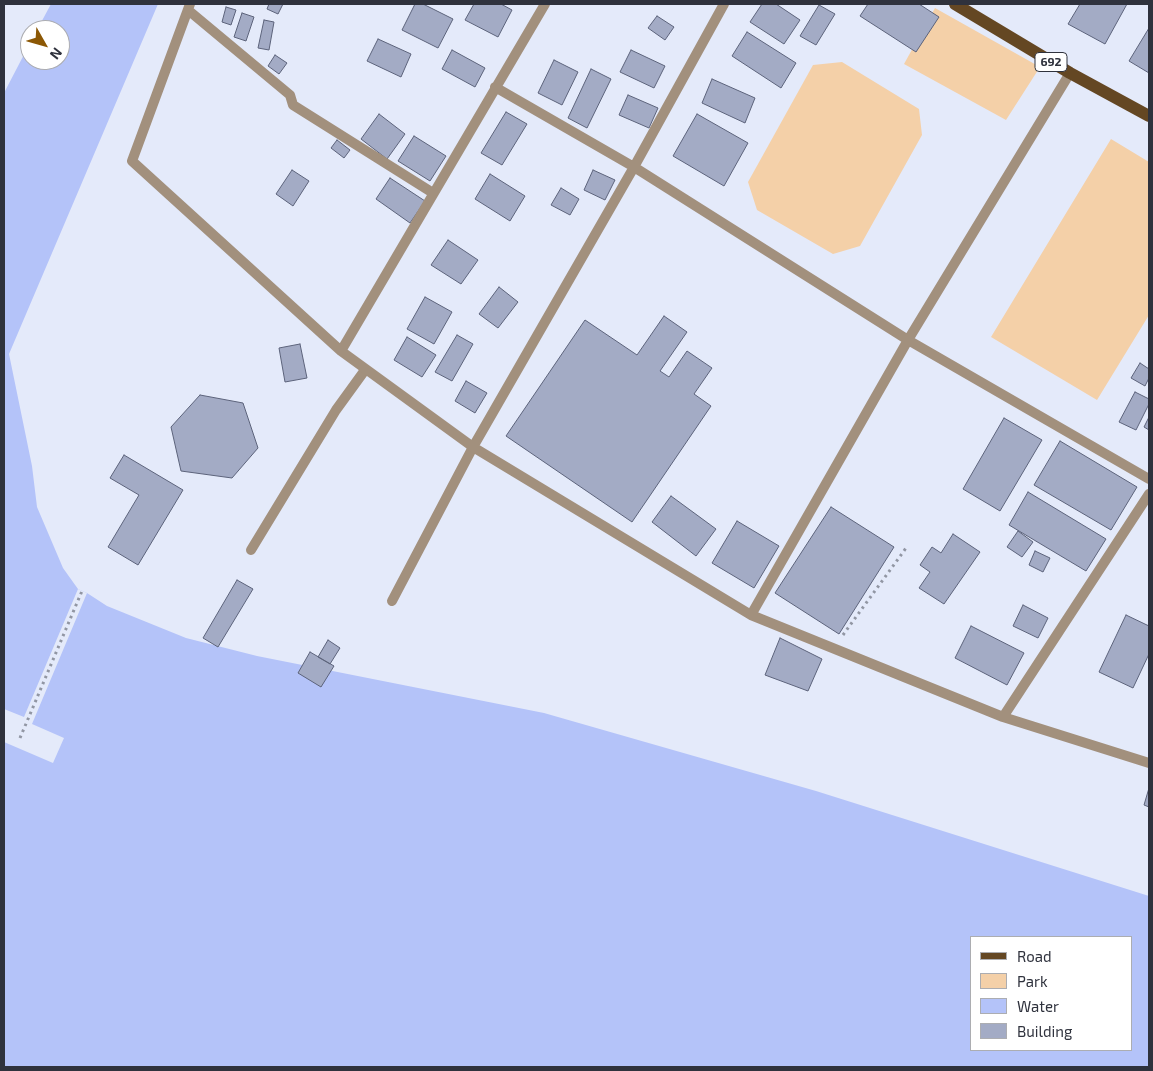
<!DOCTYPE html>
<style>
body{margin:0}
#map{position:relative;width:1153px;height:1071px;overflow:hidden;background:#e4eafa;font-family:"Exo 2",sans-serif}
canvas{display:block}
.frame{position:absolute;inset:0;border:5px solid #2f323d;pointer-events:none}
.legend{position:absolute;left:970px;top:936px;width:162px;height:115px;box-sizing:border-box;background:#fff;border:1px solid #acadb1;margin:0;padding:6px 9px;list-style:none;font-size:15px;color:#2f323d}
.legend li{display:flex;align-items:center;gap:10px;height:25px}
.legend b{width:25px;border:1px solid #acadb1}
.north{position:absolute;left:20px;top:20px;width:50px;height:50px;box-sizing:border-box;background:#fff;border:1px solid #acadb1;border-radius:50%;rotate:128deg;font-size:14px;font-weight:700;line-height:20px;text-align:center;color:#2f323d}
.north::after{content:'';display:block;margin:auto;width:18px;height:22px;background:#8c5805;clip-path:polygon(50% 0,100% 100%,50% 72%,0 100%)}
</style>
<div id="map">
<canvas width="1153" height="1071"></canvas>
<div class="frame"></div>
<ul class="legend">
<li><b style="height:6px;background:#644723"></b>Road</li>
<li><b style="height:14px;background:#f4d0a8"></b>Park</li>
<li><b style="height:14px;background:#b4c3f9"></b>Water</li>
<li><b style="height:14px;background:#a3abc5"></b>Building</li>
</ul>
<div class="north">N</div>
</div>
<script>
const g = document.querySelector('canvas').getContext('2d');
g.lineJoin = 'round';
function fill(path, color) { g.fillStyle = color; g.fill(path, 'evenodd'); }
const poly = rows => new Path2D(rows.map(r => 'M' + r).join(''));
function trace(path, color, width, dash) { g.strokeStyle = color; g.lineWidth = width; g.lineCap = dash ? 'butt' : 'round'; g.setLineDash(dash || []); g.stroke(path); }
function write(font, color, halo, rows, align = 'center') {
  g.font = font + ' "Exo 2",sans-serif'; g.lineWidth = 4; g.setLineDash([]); g.textBaseline = 'middle'; g.strokeStyle = halo; g.fillStyle = color; for (const [text, x, y, turn = 0] of rows) {
    g.save(); g.translate(x, y); g.rotate((+turn || 0) * Math.PI / 180); g.textAlign = isNaN(turn) ? turn : align; if (halo) g.strokeText(text, 0, 0); g.fillText(text, 0, 0); g.restore();
  }
}
const green = poly([
 [935,8,1040,67,1006,120,904,64],
 [842,62,919,109,922,135,860,246,833,254,757,210,748,182,813,65],
 [1111,139,1149,162,1149,315,1097,400,991,337]
]);
const water = poly([
 [51,4,158,4,9,354,32,466,37,507,63,568,78,589,87,593,107,606,186,638,257,656,544,713,816,791,1149,896,1149,1067,4,1067,4,93,30,43,30,60,60,60,60,30,37,30],
 [972,937,1132,937,1132,1050,972,1050]
]);
const pier = poly([
 [78,589,87,593,32,724,64,738,53,763,4,742,4,709,24,717]
]);
const building = poly([
 [269,4,283,4,278,14,267,9,269,4],
 [415,4,423,4,453,19,438,48,402,30,415,4],
 [474,4,501,4,512,10,498,37,465,20,474,4],
 [762,4,776,4,800,20,784,44,750,22,762,4],
 [868,4,919,4,939,17,916,52,860,16,868,4],
 [1080,4,1127,4,1105,44,1068,24,1080,4],
 [819,5,835,14,816,45,800,36,819,5],
 [226,7,236,10,231,25,222,22,226,7],
 [242,13,254,17,246,41,234,37,242,13],
 [657,16,674,27,665,40,648,28,657,16],
 [264,20,274,22,269,50,258,48,264,20],
 [1149,28,1149,73,1129,61,1149,28],
 [747,32,796,63,781,88,732,56,747,32],
 [378,39,411,54,401,77,367,61,378,39],
 [452,50,485,68,475,87,442,69,452,50],
 [631,50,665,66,654,88,620,72,631,50],
 [275,55,287,63,279,74,268,66,275,55],
 [554,60,578,72,562,105,538,93,554,60],
 [591,69,611,79,587,128,568,118,591,69],
 [712,79,755,98,745,123,702,103,712,79],
 [628,95,658,108,649,128,619,115,628,95],
 [506,112,527,124,502,165,481,153,506,112],
 [379,114,405,134,387,159,361,139,379,114],
 [697,114,748,143,724,186,673,156,697,114],
 [414,136,446,156,430,181,398,161,414,136],
 [337,140,350,150,344,158,331,148,337,140],
 [292,170,309,181,293,206,276,194,292,170],
 [593,170,615,180,605,200,584,190,593,170],
 [490,174,525,196,510,221,475,199,490,174],
 [390,178,425,201,410,223,376,199,390,178],
 [561,188,579,199,570,215,551,205,561,188],
 [448,240,478,260,461,284,431,265,448,240],
 [499,287,518,302,498,328,479,314,499,287],
 [425,297,452,312,434,344,407,329,425,297],
 [664,316,687,332,660,371,669,377,687,351,712,368,694,394,711,406,632,522,506,436,585,320,637,355,664,316],
 [457,335,473,344,452,381,435,372,457,335],
 [407,337,436,355,422,377,394,360,407,337],
 [300,344,307,378,285,382,279,348,300,344],
 [1140,363,1149,369,1149,378,1145,386,1131,378,1140,363],
 [466,381,487,393,475,413,455,401,466,381],
 [1135,392,1149,399,1149,404,1136,430,1119,422,1135,392],
 [200,395,243,403,258,448,232,478,181,471,171,427,200,395],
 [1149,417,1149,430,1144,427,1149,417],
 [1004,418,1042,440,1000,511,963,489,1004,418],
 [1060,441,1137,487,1111,530,1034,485,1060,441],
 [124,455,183,490,138,565,108,547,139,495,110,478,124,455],
 [1028,492,1106,539,1086,571,1009,525,1028,492],
 [671,496,716,529,696,556,652,522,671,496],
 [831,507,894,547,839,634,775,593,831,507],
 [737,521,779,546,754,588,712,563,737,521],
 [1018,531,1033,542,1022,557,1007,547,1018,531],
 [953,534,980,552,944,604,919,588,930,572,920,565,932,547,941,553,953,534],
 [1035,551,1050,558,1043,572,1029,565,1035,551],
 [237,580,253,589,218,647,203,638,237,580],
 [1023,605,1048,618,1038,638,1013,626,1023,605],
 [1126,615,1149,626,1149,654,1133,688,1099,672,1126,615],
 [971,626,1024,653,1007,685,955,658,971,626],
 [780,638,822,659,808,691,765,675,780,638],
 [328,640,340,648,330,664,318,657,328,640],
 [310,652,334,666,321,687,298,673,310,652],
 [1149,788,1149,807,1144,805,1149,788]
]);
const path = poly([
 [843,635,906,548],
 [20,738,82,591]
]);
const service = poly([
 [251,550,336,410,365,370],
 [392,601,473,447]
]);
const minor = poly([
 [190,4,132,161,341,351,473,447,751,615,1003,717,1149,763],
 [188,10,290,95,293,105,433,193],
 [495,87,634,167,908,340,1149,479],
 [341,351,545,4],
 [473,447,634,167,724,4],
 [751,615,908,340,1070,73],
 [1003,717,1149,494]
]);
const primary = poly([
 [955,4,1070,73,1149,116]
]);
const shields = [
 [1051,62,32]
];
const shieldNames = [
 ["692",1051,62]
];
fill(green, '#f4d0a8');
fill(water, '#b4c3f9');
fill(pier, '#e4eafa');
fill(building, '#a3abc5');
trace(building, '#5c637b', 1);
trace(path, '#9196a3', 3, [2.5, 4]);
trace(service, '#a2907d', 10);
trace(minor, '#a2907d', 10);
trace(primary, '#644723', 12);
for (const [x, y, w] of shields) { const box = new Path2D(); box.roundRect(x - w / 2, y - 9.5, w, 19, 4); g.fillStyle = '#fff'; g.fill(box); trace(box, '#2f323d', 1); }
write('bold 12px', '#2f323d', null, shieldNames);
</script>
